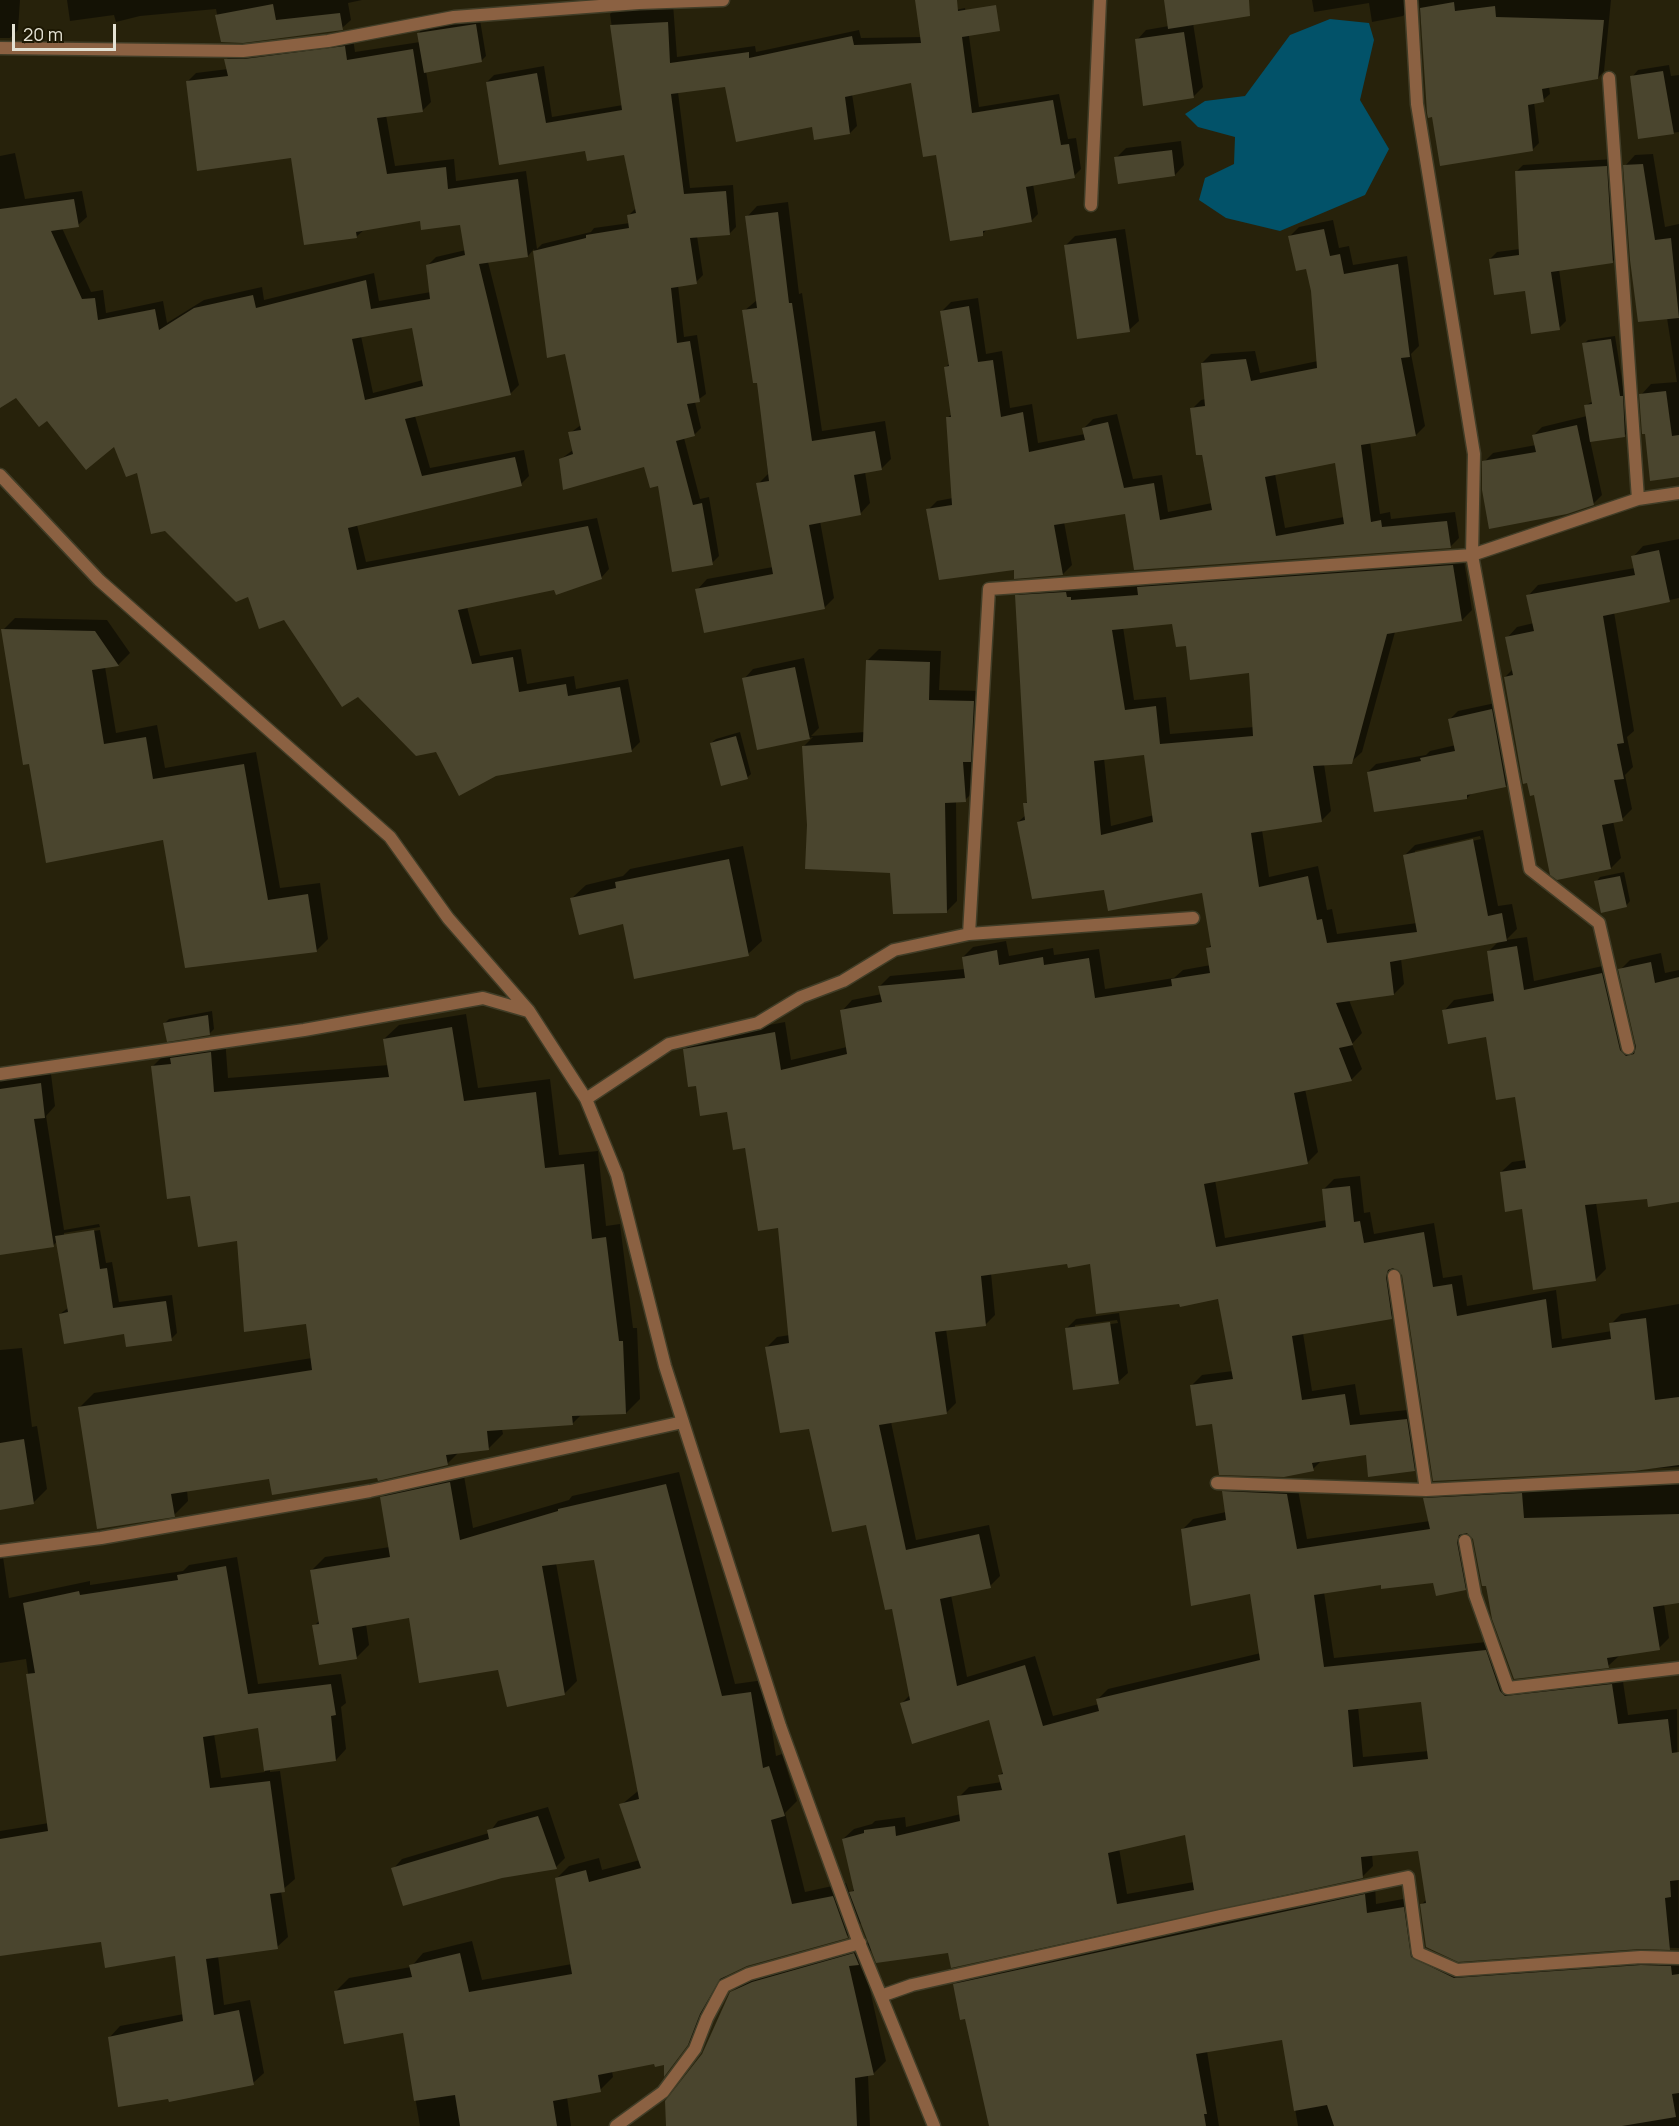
<!DOCTYPE html>
<style>
body{margin:0}
#map{position:relative;width:1679px;height:2126px;overflow:hidden;background:#27220b;font-family:Manrope,sans-serif}
canvas{display:block}
.scale{position:absolute;left:12px;top:24px;width:104px;height:27px;box-sizing:border-box;border:3px solid #e4e2d4;border-top:0;padding-left:8px;font-size:18px;line-height:21px;white-space:nowrap;color:#e4e2d4;-webkit-text-stroke:4px #1d1803;paint-order:stroke}
</style>
<div id="map">
<canvas width="1679" height="2126"></canvas>
<div class="scale">20 m</div>
</div>
<script>
const g = document.querySelector('canvas').getContext('2d');
g.lineJoin = 'round';
function fill(path, color) { g.fillStyle = color; g.fill(path, 'evenodd'); }
const poly = rows => new Path2D(rows.map(r => 'M' + r).join(''));
function trace(path, color, width, dash) { g.strokeStyle = color; g.lineWidth = width; g.lineCap = dash ? 'butt' : 'round'; g.setLineDash(dash || []); g.stroke(path); }
const water = poly([
 [1330,19,1369,23,1374,40,1360,100,1389,149,1365,195,1280,231,1226,218,1199,200,1205,178,1234,164,1235,137,1198,127,1185,114,1205,101,1245,96,1290,35]
]);
const shadow = poly([
 [0,0,20,0,18,30,10,38,0,38],
 [67,0,362,0,348,3,351,20,342,28,222,41,216,9,140,16,116,22,114,15,70,21],
 [1165,0,1221,0,1193,23,1203,87,1193,97,1137,40,1146,30,1169,26],
 [1312,0,1410,0,1410,9,1403,16,1372,22,1369,3,1314,12],
 [1419,0,1611,0,1604,71,1598,78,1549,86,1550,94,1543,100,1534,102,1539,143,1532,150,1429,116],
 [673,4,677,57,755,46,756,52,859,30,861,38,922,37,927,16,965,8,979,107,1059,94,1068,139,1076,138,1081,169,1074,176,1033,184,1038,214,1031,221,988,229,982,234,937,154,912,81,852,94,857,126,850,133,813,126,727,85,678,92,690,188,733,185,736,227,729,234,697,236,703,275,696,282,678,285,684,337,697,335,706,394,695,402,701,428,694,435,684,438,700,499,709,497,719,556,712,563,645,465,561,459,573,450,570,433,581,425,566,352,548,356,534,249,528,256,488,262,519,385,510,394,415,416,430,468,524,450,529,476,521,484,357,525,366,562,597,518,609,569,601,578,467,607,480,656,521,649,527,684,574,676,576,689,628,679,640,742,632,750,437,751,358,695,285,618,249,595,114,445,47,419,16,396,0,388,0,156,15,153,25,199,82,191,87,217,78,225,62,228,91,292,103,290,106,313,163,301,167,323,204,300,262,287,264,300,374,273,379,301,431,292,427,266,436,257,466,250,461,223,421,219,365,229,356,237,292,157,187,82,196,73,228,69,226,60,234,51,353,38,355,52,420,42,419,33,423,28,480,20,486,56,481,61,426,71,431,102,422,111,386,115,395,166,454,159,456,181,526,171,537,249,542,244,591,232,594,228,630,223,628,216,636,208,626,153,586,149,501,163,487,82,494,75,544,66,552,117,623,105,610,14,617,7],
 [414,327,423,380,373,393,361,336],
 [1669,65,1671,76,1679,75,1679,132,1639,137,1632,77,1638,70],
 [1181,141,1184,165,1175,175,1116,158,1126,148],
 [1653,154,1665,227,1679,224,1679,472,1641,395,1651,384,1677,382,1667,318,1625,166,1635,155],
 [1613,159,1620,254,1613,261,1559,269,1566,321,1559,328,1526,289,1490,259,1497,252,1520,249,1516,172,1523,165],
 [788,202,799,294,802,293,822,431,885,421,891,459,881,469,865,472,870,503,860,514,820,521,834,598,824,608,697,590,707,579,773,567,758,484,768,474,758,381,744,311,757,300,747,217,757,206],
 [1333,220,1339,248,1349,246,1353,265,1407,256,1419,346,1411,354,1425,426,1416,435,1370,442,1380,514,1390,512,1391,519,1455,512,1459,538,1450,547,1136,569,1126,512,1064,522,1072,565,1063,574,1015,569,928,510,937,501,953,498,947,418,952,414,945,368,950,363,942,311,951,302,978,298,986,354,1002,351,1010,408,1032,404,1038,443,1085,434,1084,428,1093,419,1117,414,1133,479,1162,475,1168,512,1212,503,1192,409,1201,400,1206,399,1202,363,1211,354,1255,351,1260,373,1318,361,1312,291,1307,267,1290,236,1299,227],
 [1336,461,1344,517,1285,528,1275,474],
 [1125,229,1139,321,1129,330,1065,246,1075,236],
 [1615,336,1624,393,1627,392,1629,431,1625,435,1590,440,1602,495,1593,504,1484,462,1493,453,1536,445,1533,436,1542,427,1587,416,1585,406,1593,401,1584,344,1588,340],
 [1679,539,1679,598,1614,612,1634,731,1627,737,1633,767,1625,775,1632,809,1622,819,1613,821,1621,858,1611,868,1535,793,1505,677,1513,669,1507,638,1517,627,1534,623,1528,596,1538,585,1635,568,1633,557,1643,546],
 [1463,555,1472,610,1462,620,1395,632,1362,752,1351,762,1324,764,1331,811,1321,821,1262,830,1269,877,1318,866,1327,910,1332,909,1337,934,1417,923,1405,855,1415,845,1483,830,1498,906,1512,904,1517,929,1506,940,1527,937,1534,981,1612,964,1630,1040,1637,1045,1620,970,1630,960,1661,953,1665,973,1679,970,1679,1201,1648,1197,1596,1203,1606,1269,1595,1280,1524,1208,1501,1172,1512,1162,1526,1160,1516,1095,1487,1035,1444,1011,1454,1000,1495,993,1489,951,1500,940,1401,959,1404,984,1394,994,1349,1000,1362,1033,1352,1044,1362,1069,1352,1079,1305,1089,1318,1152,1308,1162,1215,1180,1225,1238,1327,1220,1323,1190,1334,1179,1360,1176,1364,1213,1370,1212,1374,1234,1434,1223,1443,1278,1462,1275,1467,1306,1556,1290,1562,1339,1612,1331,1611,1324,1621,1314,1679,1304,1679,1467,1434,1480,1404,1274,1396,1268,1402,1307,1391,1317,1303,1333,1312,1391,1355,1384,1360,1415,1417,1409,1424,1460,1414,1470,1367,1453,1322,1460,1313,1469,1213,1422,1192,1385,1202,1375,1233,1371,1219,1297,1180,1303,1091,1263,1068,1262,991,1273,995,1315,985,1325,946,1329,956,1403,946,1413,891,1422,916,1540,989,1525,1000,1576,990,1586,951,1595,967,1677,1035,1656,1053,1716,1099,1704,1098,1699,1108,1689,1261,1653,1252,1593,1183,1529,1193,1519,1226,1512,1223,1492,1234,1482,1297,1484,1307,1539,1430,1521,1425,1499,1435,1488,1679,1476,1679,1601,1664,1604,1669,1638,1659,1648,1619,1656,1608,1666,1487,1584,1475,1539,1466,1528,1475,1578,1465,1589,1435,1581,1382,1583,1324,1592,1334,1658,1496,1641,1510,1680,1515,1686,1622,1675,1628,1715,1677,1709,1679,1948,1640,1947,1421,1905,1427,1899,1420,1849,1372,1854,1373,1866,1363,1876,949,1952,873,1949,863,1959,886,2061,873,2074,868,2075,870,2126,668,2126,731,1993,745,1980,766,1969,869,1941,862,1922,847,1936,746,1965,727,1974,712,2000,700,2030,665,2073,665,2063,655,2062,612,2071,613,2077,600,2090,567,2097,571,2126,420,2126,404,2031,336,1991,349,1978,411,1967,423,1953,472,1941,482,1980,572,1964,556,1879,569,1866,599,1858,602,1870,640,1860,621,1805,638,1791,595,1558,556,1563,577,1681,564,1694,499,1668,410,1617,366,1624,369,1645,356,1658,314,1626,320,1620,312,1570,325,1557,390,1547,382,1498,395,1485,463,1470,473,1528,569,1500,572,1496,679,1472,735,1684,764,1680,776,1756,782,1754,797,1801,785,1813,805,1892,846,1883,850,1894,855,1888,843,1839,854,1829,872,1824,875,1821,905,1817,906,1827,961,1814,959,1797,969,1787,1002,1782,1000,1775,1004,1771,990,1718,901,1704,911,1694,893,1607,867,1523,767,1347,777,1337,790,1335,779,1227,728,1110,697,1084,684,1050,695,1039,785,1022,791,1060,847,1047,842,1011,852,1000,882,994,880,986,890,976,965,969,963,957,973,947,1006,941,1009,956,1053,948,1054,955,1099,949,1105,989,1174,978,1183,970,1211,965,1208,948,1212,944,1204,891,1105,889,1018,822,1026,815,1025,804,1029,800,1017,596,1027,586,1081,588,1081,590,1140,586,1149,577],
 [1174,622,1250,671,1254,727,1170,734,1166,697,1134,700,1123,627],
 [1146,754,1154,815,1111,826,1104,758],
 [1480,836,1481,839,1415,854,1415,851],
 [1423,1700,1429,1751,1363,1757,1358,1707],
 [1186,1833,1194,1882,1127,1894,1119,1848],
 [15,618,107,620,130,653,118,665,105,667,116,733,157,725,165,768,256,752,280,888,320,883,328,939,316,951,164,838,30,762,3,630],
 [879,649,941,651,939,690,984,691,976,789,965,800,956,801,957,901,946,912,891,871,804,746,813,737,758,748,744,679,753,669,804,658,819,728,811,736,865,732,868,660],
 [1500,702,1514,778,1506,786,1472,793,1467,798,1368,772,1376,764,1426,755,1430,751,1456,745,1450,719,1458,711],
 [740,732,751,774,747,778,711,743,716,739],
 [743,846,762,941,748,954,624,923,572,898,586,885,623,876,630,869],
 [1624,872,1630,901,1626,906,1596,882,1600,877],
 [212,1011,214,1029,209,1034,165,1023,169,1019],
 [466,1014,478,1088,550,1079,559,1155,598,1151,606,1226,620,1224,633,1328,637,1328,640,1399,626,1413,581,1415,572,1424,502,1429,503,1434,488,1449,459,1452,447,1464,378,1477,270,1477,187,1490,188,1501,174,1515,80,1407,94,1393,312,1358,307,1323,238,1240,191,1195,153,1066,167,1052,225,1038,228,1078,389,1065,384,1039,399,1025],
 [51,1074,55,1106,46,1116,64,1230,99,1224,100,1227,64,1233,64,1236,100,1230,106,1263,112,1262,119,1302,172,1295,177,1333,171,1339,126,1332,60,1314,68,1308,57,1241,54,1245,0,1254,0,1080],
 [1119,1313,1128,1373,1118,1382,1066,1329,1076,1319],
 [1117,1320,1118,1323,1075,1329,1075,1325],
 [22,1348,32,1427,37,1426,47,1489,33,1503,0,1508,0,1350],
 [3,1557,9,1598,90,1581,90,1585,183,1571,189,1565,237,1557,258,1684,341,1674,346,1703,341,1707,346,1749,336,1760,270,1769,270,1772,280,1771,295,1879,281,1891,288,1937,277,1947,218,1956,224,2005,250,2000,264,2073,253,2083,110,2037,120,2026,184,2014,176,1955,102,1940,0,1955,0,1831,49,1823,26,1659,0,1663,0,1558],
 [259,1727,265,1772,221,1778,214,1734],
 [548,1807,565,1858,556,1867,393,1869,402,1859,489,1833,498,1821],
 [1375,1885,1376,1904,1414,1897,1421,1947,1465,1968,1679,1956,1679,2126,1298,2126,1283,2038,1207,2051,1219,2126,992,2126,967,2017,955,1985,965,1974]
]);
const building = poly([
 [915,0,957,0,958,11,996,5,1000,31,962,37,972,113,1053,100,1061,145,1069,144,1075,178,1026,187,1032,222,983,231,983,236,950,241,936,155,923,157,911,83,845,97,850,134,814,140,812,127,736,142,725,87,671,94,684,194,726,191,730,235,690,238,697,284,671,288,677,343,690,341,700,402,687,404,695,436,676,441,693,505,702,503,713,565,672,572,658,486,650,488,644,467,563,490,559,459,573,454,568,432,581,430,565,354,547,358,533,251,586,238,586,235,629,228,627,215,636,213,624,155,587,161,585,151,499,165,486,82,537,73,546,123,622,110,610,25,668,22,670,63,749,52,749,58,852,36,854,45,921,43],
 [1164,0,1249,0,1250,16,1168,29],
 [1454,2,1455,11,1495,6,1496,17,1604,20,1598,79,1542,89,1544,102,1528,105,1533,151,1440,166,1432,117,1428,118,1427,113,1420,8],
 [273,4,276,20,340,13,343,30,243,43,221,42,215,15],
 [476,24,482,62,424,73,417,33],
 [1184,32,1194,98,1143,106,1135,39],
 [345,46,347,60,413,49,423,112,377,118,387,174,446,167,448,189,518,179,528,257,479,264,511,395,405,419,422,476,515,457,522,486,348,528,357,570,588,526,602,579,556,595,554,590,458,610,472,664,513,657,519,692,566,684,568,696,620,687,632,752,496,776,459,796,436,752,416,756,358,697,342,707,284,620,259,629,248,597,236,602,165,531,151,534,137,473,126,477,114,447,86,470,47,421,39,427,16,398,0,408,0,209,74,199,79,227,51,231,82,299,95,298,98,320,155,309,159,330,194,308,253,295,256,308,366,280,371,309,430,299,426,265,465,255,460,225,421,230,420,221,356,232,357,238,304,245,291,158,197,171,186,81,228,76,224,59,244,59],
 [412,328,423,386,365,400,352,339],
 [1663,71,1674,134,1638,139,1630,76],
 [1172,150,1175,176,1118,184,1114,157],
 [1643,164,1655,240,1671,238,1679,318,1638,322,1630,260,1623,165],
 [1607,166,1613,263,1551,272,1560,330,1531,334,1525,291,1494,295,1489,259,1519,255,1515,171],
 [778,212,789,303,792,303,812,441,875,431,882,470,854,475,861,515,809,525,825,609,704,633,695,589,773,574,756,483,769,481,757,383,753,383,742,310,757,308,745,216],
 [1324,229,1330,256,1340,254,1344,274,1398,264,1410,357,1401,358,1416,436,1361,445,1371,522,1381,520,1382,527,1447,521,1451,548,1134,570,1125,514,1054,525,1063,575,1014,579,1014,570,939,580,926,509,952,505,946,417,951,417,944,367,949,366,940,311,969,306,978,362,993,360,1001,417,1023,412,1029,452,1085,440,1082,428,1108,422,1124,488,1154,483,1160,520,1212,510,1202,455,1196,455,1190,408,1205,406,1201,363,1246,359,1251,381,1317,368,1311,291,1306,269,1296,271,1288,236],
 [1335,463,1344,524,1276,536,1265,477],
 [1116,238,1130,332,1077,339,1064,245],
 [1611,339,1620,396,1623,396,1625,437,1590,442,1584,405,1592,404,1582,343],
 [1666,391,1672,436,1679,435,1679,477,1650,481,1645,434,1642,434,1639,394],
 [1577,425,1594,505,1567,514,1489,529,1482,490,1482,461,1536,452,1532,435],
 [1659,550,1670,602,1603,616,1624,743,1617,744,1624,779,1614,780,1623,821,1602,825,1611,869,1557,880,1550,875,1534,795,1530,796,1527,783,1523,784,1504,677,1513,675,1505,637,1534,631,1526,595,1635,575,1631,556],
 [1453,565,1462,621,1387,634,1352,764,1313,766,1322,822,1251,833,1259,887,1308,876,1317,920,1322,919,1327,943,1417,932,1403,855,1473,839,1488,916,1502,913,1507,941,1390,962,1394,995,1336,1003,1353,1045,1339,1048,1352,1081,1294,1093,1308,1164,1204,1184,1216,1247,1326,1227,1322,1189,1350,1186,1354,1222,1360,1221,1364,1243,1424,1232,1433,1287,1452,1284,1457,1316,1546,1299,1552,1348,1611,1339,1609,1323,1646,1318,1655,1400,1679,1397,1679,1465,1634,1471,1433,1481,1402,1275,1393,1268,1388,1270,1386,1277,1392,1319,1292,1336,1302,1400,1345,1394,1350,1425,1407,1419,1415,1471,1368,1477,1366,1455,1312,1463,1314,1471,1284,1477,1219,1475,1212,1424,1196,1426,1190,1385,1233,1379,1218,1299,1180,1307,1179,1304,1096,1314,1090,1264,1068,1268,1067,1264,981,1276,986,1326,935,1332,947,1414,879,1425,906,1550,979,1534,991,1588,940,1599,957,1686,1025,1665,1043,1726,1099,1711,1096,1699,1260,1660,1250,1594,1191,1606,1181,1529,1226,1520,1222,1491,1287,1494,1297,1549,1430,1529,1423,1498,1522,1493,1524,1518,1679,1514,1679,1603,1653,1607,1660,1650,1607,1658,1609,1668,1514,1679,1492,1619,1486,1586,1482,1586,1473,1539,1467,1533,1459,1535,1457,1542,1466,1590,1436,1596,1433,1583,1381,1589,1381,1585,1314,1595,1324,1667,1486,1650,1500,1691,1505,1696,1612,1684,1618,1724,1668,1719,1672,1753,1679,1752,1679,1880,1670,1881,1671,1897,1665,1898,1670,1950,1640,1949,1458,1962,1426,1947,1420,1904,1426,1903,1418,1851,1361,1857,1363,1878,951,1968,948,1953,876,1963,849,1892,854,1891,842,1839,864,1833,864,1830,895,1826,896,1836,960,1821,957,1796,1002,1790,998,1775,1003,1774,989,1720,912,1744,900,1703,910,1700,892,1609,885,1610,866,1525,832,1532,809,1429,780,1433,765,1347,789,1343,778,1228,758,1231,745,1148,733,1150,727,1112,700,1116,696,1086,688,1087,683,1049,775,1032,781,1070,847,1054,840,1010,882,1002,878,986,965,978,962,957,997,950,999,965,1043,957,1044,965,1089,958,1095,998,1172,986,1171,979,1210,973,1206,948,1211,947,1202,893,1108,911,1104,890,1032,899,1017,822,1025,820,1023,803,1027,803,1015,595,1066,592,1067,597,1071,597,1071,600,1138,595,1137,587],
 [1172,624,1176,647,1186,646,1190,680,1249,673,1253,736,1160,744,1156,706,1125,710,1112,630],
 [1144,755,1153,822,1101,835,1094,761],
 [1421,1702,1428,1759,1353,1767,1348,1710],
 [1185,1835,1194,1890,1117,1904,1108,1853],
 [1,629,95,631,119,666,92,670,104,744,146,737,153,779,244,764,268,900,308,894,317,952,185,968,163,840,46,863,29,764,23,765],
 [866,660,930,662,929,700,974,701,971,762,963,762,966,802,945,803,947,913,893,914,890,873,805,869,807,825,802,746,863,742],
 [795,667,810,739,757,750,742,678],
 [1492,709,1506,787,1467,795,1467,799,1374,812,1367,772,1421,761,1420,758,1455,751,1448,719],
 [736,736,748,779,721,786,710,743],
 [729,859,749,956,634,979,623,924,579,935,570,898,616,888,615,882],
 [1620,876,1627,907,1601,913,1594,881],
 [1517,946,1524,990,1602,973,1620,1050,1626,1056,1634,1054,1636,1047,1618,969,1651,962,1655,983,1679,977,1679,1202,1648,1207,1647,1199,1585,1205,1596,1281,1533,1290,1522,1209,1505,1212,1500,1172,1526,1168,1515,1097,1496,1100,1486,1037,1448,1044,1442,1010,1494,1001,1487,951],
 [208,1015,210,1035,167,1042,163,1023],
 [452,1027,464,1101,536,1092,545,1168,584,1164,592,1239,606,1237,619,1341,623,1341,626,1414,572,1416,573,1425,487,1431,489,1450,446,1455,448,1465,378,1481,377,1478,272,1495,269,1479,171,1494,175,1517,97,1529,78,1407,312,1370,306,1324,244,1332,237,1241,198,1247,190,1196,167,1199,151,1066,171,1064,170,1058,211,1052,214,1092,389,1077,383,1039],
 [41,1083,45,1118,34,1119,54,1247,0,1255,0,1089],
 [94,1230,100,1269,107,1268,113,1308,166,1301,172,1341,126,1347,124,1334,64,1344,59,1314,68,1312,55,1236],
 [1110,1322,1119,1384,1073,1390,1065,1328],
 [24,1439,34,1504,0,1510,0,1443],
 [450,1482,460,1540,558,1511,558,1509,666,1484,722,1696,751,1692,763,1768,769,1766,785,1816,771,1820,792,1904,833,1896,848,1938,747,1966,720,1979,700,2014,688,2045,664,2077,664,2065,655,2067,654,2064,598,2075,601,2092,553,2101,557,2126,460,2126,455,2095,414,2101,403,2033,344,2044,334,1991,412,1977,409,1965,460,1953,469,1992,572,1974,555,1878,586,1870,589,1882,641,1868,619,1804,639,1799,594,1560,542,1566,565,1695,507,1707,498,1670,419,1683,409,1618,352,1628,357,1659,319,1665,312,1625,319,1624,310,1570,390,1557,380,1497],
 [226,1566,248,1694,331,1684,336,1715,331,1716,336,1761,264,1771,258,1728,203,1737,210,1788,270,1781,285,1892,270,1894,278,1949,206,1959,214,2015,239,2010,254,2085,169,2102,168,2099,118,2107,108,2037,183,2021,175,1956,105,1968,101,1942,0,1956,0,1839,48,1831,26,1674,35,1673,23,1603,79,1591,80,1595,178,1580,177,1575],
 [538,1816,557,1869,502,1878,403,1906,391,1868,489,1839,487,1830],
 [1365,1894,1367,1913,1404,1907,1411,1957,1454,1978,1641,1965,1671,1966,1672,1975,1679,1974,1679,2093,1672,2094,1676,2117,1622,2126,1334,2126,1327,2105,1294,2111,1282,2040,1196,2054,1207,2114,1204,2114,1206,2126,989,2126,965,2019,960,2020,953,1984],
 [854,1953,859,1965,849,1966,874,2075,855,2078,857,2126,666,2126,665,2101,702,2054,730,1992,752,1982]
]);
const street = poly([
 [1411,0,1417,104,1474,454,1472,555,1530,869,1599,923,1628,1048],
 [0,48,243,51,328,41,454,17,639,3,723,0],
 [1609,78,1638,499,1679,493],
 [1091,205,1100,0],
 [0,475,99,580,390,837,448,918,529,1011,586,1099,617,1175,665,1366,780,1726,856,1935,934,2126],
 [969,934,989,589,1472,555,1638,499],
 [0,1074,304,1030,483,998,528,1011],
 [586,1099,669,1044,758,1023,801,997,843,981,894,950,969,934,1193,918],
 [1394,1276,1426,1490,1679,1477],
 [1217,1483,1426,1490],
 [1465,1541,1475,1595,1508,1688,1679,1668],
 [0,1551,101,1538,370,1491,683,1422],
 [881,1996,912,1985,1220,1916,1408,1877,1418,1953,1457,1970,1641,1957,1679,1958],
 [616,2126,663,2092,695,2049,707,2018,724,1986,749,1974,860,1943]
]);
fill(water, '#025269');
fill(shadow, '#0007');
fill(building, '#4a452e');
trace(street, '#413d27', 15);
trace(street, '#8b6142', 12);
</script>
